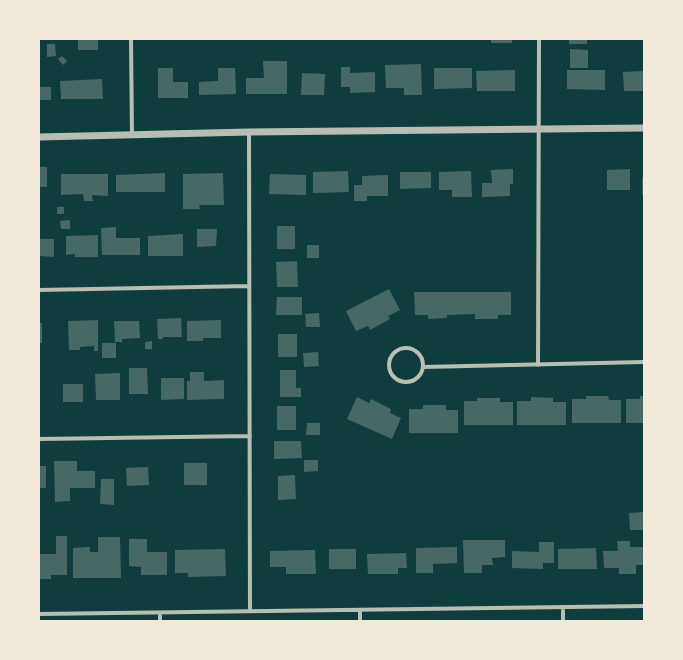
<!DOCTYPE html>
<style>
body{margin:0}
#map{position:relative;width:683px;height:660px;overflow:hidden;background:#0f3d3e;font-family:"Golos Text",sans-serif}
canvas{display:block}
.frame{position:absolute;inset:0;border:40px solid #f1e9da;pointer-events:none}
</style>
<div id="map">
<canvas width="683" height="660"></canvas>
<div class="frame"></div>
</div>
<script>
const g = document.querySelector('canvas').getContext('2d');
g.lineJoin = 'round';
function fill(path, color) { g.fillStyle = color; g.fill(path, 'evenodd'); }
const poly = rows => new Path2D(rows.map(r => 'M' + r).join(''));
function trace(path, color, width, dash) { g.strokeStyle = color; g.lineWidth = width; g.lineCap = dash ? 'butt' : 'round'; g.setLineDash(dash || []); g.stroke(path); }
const building = poly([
 [78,39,98,39,98,50,78,50],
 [491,39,512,39,512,43,491,43],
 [569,39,587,39,587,44,569,44],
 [47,44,55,44,56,56,47,57],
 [570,49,588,50,588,68,570,68],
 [62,56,67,61,63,65,58,59],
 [263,61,287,61,287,94,246,94,246,78,264,78],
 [421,64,422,95,404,95,404,88,386,88,385,65],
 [341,67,350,67,350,73,375,72,375,92,350,93,350,87,341,87],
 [158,68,173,68,173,82,188,82,188,98,158,98],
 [218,68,235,68,236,94,199,95,199,82,218,81],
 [434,68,472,68,472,88,434,89],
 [515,70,515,91,477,91,476,71],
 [567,70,605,70,605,90,567,89],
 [644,71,644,91,624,91,623,72],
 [302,73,325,74,324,95,301,95],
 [102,79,103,99,61,99,60,81],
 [39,87,51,87,51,100,39,100],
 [39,167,47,167,47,187,39,187],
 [513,169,513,184,510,184,510,196,482,197,482,183,492,183,491,170],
 [630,169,630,190,607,190,607,170],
 [348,171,349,192,313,193,313,172],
 [471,171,472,197,452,197,452,190,439,190,439,172],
 [400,172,431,172,431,188,400,189],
 [165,173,165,192,116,192,116,175],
 [223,173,224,205,199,205,200,209,183,209,183,174],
 [61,174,108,174,108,196,92,195,93,201,84,201,83,194,61,195],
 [270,174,306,175,306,195,269,194],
 [388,175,388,196,367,196,367,201,354,201,354,185,362,185,362,176],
 [642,177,644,177,644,195,642,195],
 [57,207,64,207,64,214,57,214],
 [70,220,70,229,61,229,60,221],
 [277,226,295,226,295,249,277,249],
 [116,227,116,238,140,238,140,255,102,255,101,228],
 [197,229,217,229,216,246,197,247],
 [183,234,183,256,148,256,148,236],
 [98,235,98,257,75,257,75,254,66,255,66,236],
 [39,239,54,239,54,257,40,256],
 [307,245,319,245,319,258,307,258],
 [297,261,298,287,277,287,276,262],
 [389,289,400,310,388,316,390,319,370,330,368,326,356,331,346,311],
 [414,292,511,292,511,315,498,315,498,319,475,319,475,314,447,315,447,318,428,319,428,315,415,315],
 [277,297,302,297,302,315,276,315],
 [319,313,320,327,306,327,305,314],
 [181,318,182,337,163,337,163,339,158,339,157,319],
 [98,320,98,351,94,351,94,346,80,347,80,350,69,350,68,321],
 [221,320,221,338,203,338,203,341,187,341,187,321],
 [114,321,139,321,140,338,122,339,122,342,115,342],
 [39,323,42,323,42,343,39,343],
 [278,334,297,334,297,357,278,357],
 [152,341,152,349,145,349,145,342],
 [102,343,116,343,116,358,102,358],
 [318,352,319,366,304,367,303,353],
 [129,368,147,368,148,394,129,394],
 [280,370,296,370,296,388,301,388,301,397,280,397],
 [190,372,204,372,204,381,224,380,224,399,187,400,187,381,190,381],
 [120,373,120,400,96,400,95,374],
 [161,378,184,378,184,399,161,400],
 [63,384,83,384,83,402,63,402],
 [586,396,608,396,609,400,621,400,621,423,572,423,572,399,586,399],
 [640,396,644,396,644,423,626,423,626,399,640,399],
 [357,397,369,403,371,399,391,409,390,413,401,418,392,439,347,419],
 [531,397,553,398,553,402,566,402,566,425,517,425,517,401,531,401],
 [477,398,500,398,500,402,513,402,513,425,464,425,464,401,477,401],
 [423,405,446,405,446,410,458,410,458,433,409,433,409,409,423,409],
 [277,406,296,406,296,430,277,430],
 [307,423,320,423,320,435,306,435],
 [274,441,301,441,302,458,274,459],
 [304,460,318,460,318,471,304,472],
 [54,461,77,461,77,471,95,471,95,488,70,488,70,501,55,502],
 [184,463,207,463,207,485,184,485],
 [39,466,46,466,46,488,39,488],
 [148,467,149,485,127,486,126,468],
 [295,475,296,499,278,500,278,476],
 [101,479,114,479,114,505,100,504],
 [644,512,644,530,630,530,629,513],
 [56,536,67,536,67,575,51,575,51,579,39,579,39,554,56,554],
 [98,537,120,537,121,578,73,578,73,548,90,547,90,552,98,552],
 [129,539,147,539,147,552,167,552,167,575,141,575,141,567,129,566],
 [463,540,505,540,505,557,492,558,493,565,482,565,482,573,464,573],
 [617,541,630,541,630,547,644,547,644,565,636,565,636,574,619,574,619,568,604,568,603,551,618,551],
 [539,542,554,542,554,563,543,563,543,569,512,568,512,551,539,552],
 [457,547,457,563,433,564,433,573,416,573,416,548],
 [596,548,597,569,558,569,558,549],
 [225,549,226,576,188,577,188,573,175,573,175,550],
 [329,549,356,549,356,569,329,569],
 [315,550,316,574,286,574,286,567,270,567,270,551],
 [406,553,407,568,398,568,398,574,368,574,367,554]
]);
const minor = poly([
 [131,39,132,135],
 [249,132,250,611],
 [39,290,249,286],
 '389 365a17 17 0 1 1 34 0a17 17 0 1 1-34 0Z',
 [538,365,539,39],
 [423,367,644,362],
 [39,439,250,436],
 [563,607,563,621],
 [360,610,360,621],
 [160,613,160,621],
 [39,614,644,606]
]);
const tertiary = poly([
 [39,137,249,132,644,128]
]);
fill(building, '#486865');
trace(minor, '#b8beb3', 4);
trace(tertiary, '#b8beb3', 7);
</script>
